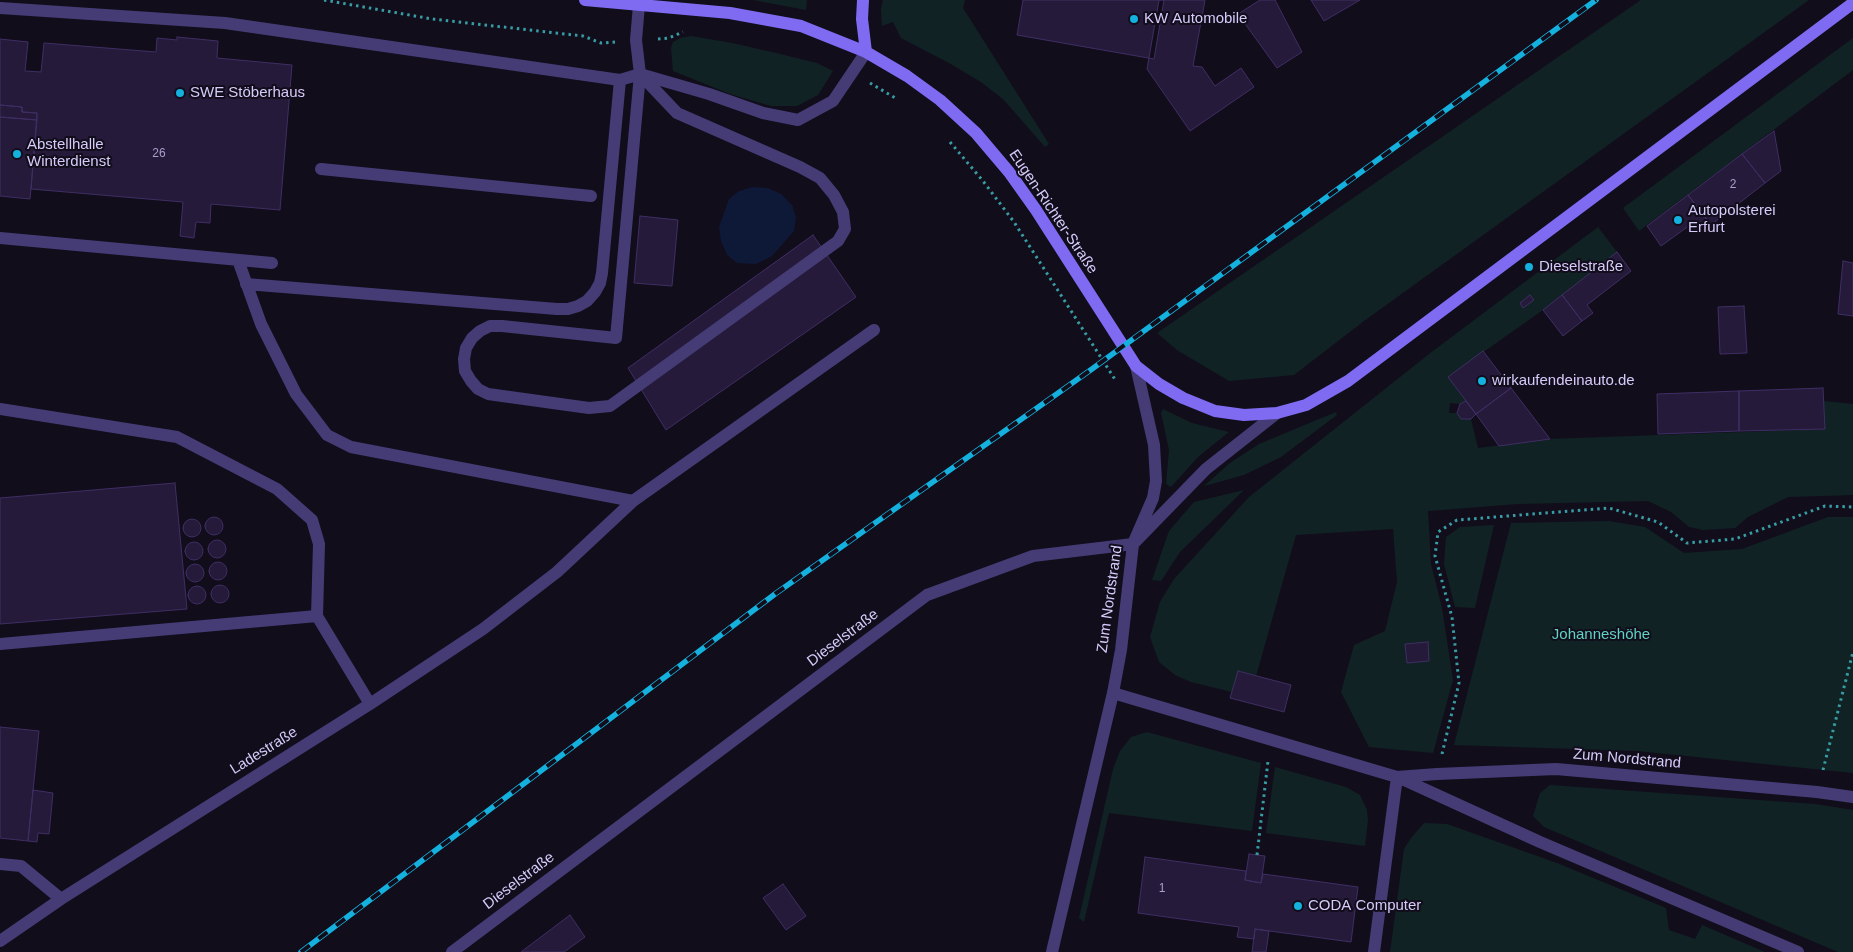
<!DOCTYPE html>
<meta charset="utf-8">
<style>
body{margin:0}
canvas{display:block;background:#110d1b}
</style>
<canvas width="1853" height="952"></canvas>
<script>
const g = document.querySelector('canvas').getContext('2d');
g.lineJoin = 'round';
function fill(path, color) { g.fillStyle = color; g.fill(path, 'evenodd'); }
const poly = rows => new Path2D(rows.map(r => 'M' + r).join(''));
function trace(path, color, width, dash) { g.strokeStyle = color; g.lineWidth = width; g.lineCap = dash ? 'butt' : 'round'; g.setLineDash(dash || []); g.stroke(path); }
function write(font, color, halo, rows, align = 'center') {
  g.font = font + ' Helvetica,sans-serif'; g.lineWidth = 4; g.setLineDash([]); g.textBaseline = 'middle'; g.strokeStyle = halo; g.fillStyle = color; for (const [text, x, y, turn = 0] of rows) {
    g.save(); g.translate(x, y); g.rotate((+turn || 0) * Math.PI / 180); g.textAlign = isNaN(turn) ? turn : align; if (halo) g.strokeText(text, 0, 0); g.fillText(text, 0, 0); g.restore();
  }
}
const green = poly([
 [753,0,807,0,806,10],
 [883,0,965,0,963,8,1049,144,1045,147,1003,99,981,82,949,63,901,38,893,22,882,26,881,9],
 [1641,0,1809,0,1364,321,1294,375,1229,381,1177,350,1157,333],
 [691,36,732,43,776,53,817,63,833,71,818,95,797,106,771,106,730,94,673,71,671,48,673,42,680,38],
 [1853,38,1853,70,1639,231,1623,208],
 [1598,227,1617,252,1543,310,1448,377,1466,401,1460,404,1450,403,1449,413,1457,413,1462,419,1471,419,1478,448,1550,439,1825,429,1824,401,1853,404,1853,495,1788,497,1748,517,1735,528,1703,530,1689,527,1671,512,1648,501,1518,504,1428,511,1431,564,1442,608,1453,680,1433,753,1369,747,1341,692,1354,645,1385,631,1397,582,1393,529,1296,535,1256,676,1238,671,1232,692,1191,682,1175,675,1159,662,1150,637,1160,602,1174,579,1249,497,1429,354],
 [1163,409,1192,423,1229,432,1198,457,1171,487,1166,484,1169,450,1161,413],
 [1336,412,1337,415,1281,457,1244,475,1204,486,1230,463,1259,444],
 [1244,490,1180,552,1161,581,1152,580,1169,531,1194,502],
 [1828,517,1853,517,1853,773,1637,751,1454,745,1511,523,1609,521,1645,527,1684,553,1742,549],
 [1494,525,1475,608,1455,607,1444,564,1446,537,1460,527],
 [1147,732,1261,763,1252,831,1109,813,1084,922,1079,918,1113,769,1120,751,1131,737],
 [1275,767,1346,787,1360,795,1367,810,1368,820,1365,846,1266,833],
 [1550,785,1815,804,1853,810,1853,952,1838,952,1544,827,1533,816,1540,793],
 [1424,823,1447,824,1557,863,1666,908,1669,930,1695,939,1702,925,1765,952,1390,952,1404,849,1411,838]
]);
const water = poly([
 [753,187,768,188,781,194,792,205,796,217,794,231,772,256,756,264,737,263,727,255,721,241,719,227,729,199,739,191]
]);
const building = poly([
 [1023,0,1164,0,1154,59,1017,35,1023,0],
 [1159,0,1205,0,1193,66,1202,67,1215,86,1241,68,1254,87,1190,131,1147,69,1159,0],
 [1260,0,1275,0,1302,52,1277,68,1238,14,1260,0],
 [1311,0,1360,0,1324,21,1311,0],
 [177,37,218,41,217,58,292,65,280,210,211,204,210,223,196,222,194,238,180,236,183,202,31,189,37,113,22,112,22,107,0,105,0,39,28,42,25,71,41,72,44,43,156,52,157,38,177,40,177,37],
 [0,105,22,107,22,112,37,113,37,120,0,117,0,105],
 [0,117,37,120,30,199,0,196,0,117],
 [1774,131,1781,171,1765,183,1742,154,1774,131],
 [1742,154,1765,183,1711,225,1688,195,1742,154],
 [1688,195,1708,221,1701,226,1697,220,1661,246,1647,226,1688,195],
 [640,216,678,220,672,286,634,283,640,216],
 [813,235,856,297,666,430,628,368,813,235],
 [1617,252,1631,271,1587,305,1593,313,1582,321,1562,295,1617,252],
 [1843,261,1853,263,1853,316,1838,314,1843,261],
 [1530,295,1534,300,1523,308,1520,303,1530,295],
 [1562,295,1582,321,1563,336,1543,310,1562,295],
 [1744,306,1747,353,1720,354,1718,307,1744,306],
 [1483,351,1511,388,1476,414,1448,377,1483,351],
 [1511,388,1550,439,1499,446,1476,414,1511,388],
 [1823,388,1825,429,1739,431,1739,391,1823,388],
 [1739,391,1739,431,1658,434,1657,394,1739,391],
 [1466,401,1476,414,1471,419,1461,419,1457,413,1460,404,1466,401],
 [175,483,187,609,0,624,0,498,175,483],
 '205 526a9 9 0 1 1 18 0a9 9 0 1 1-18 0Z',
 '183 528a9 9 0 1 1 18 0a9 9 0 1 1-18 0Z',
 '208 549a9 9 0 1 1 18 0a9 9 0 1 1-18 0Z',
 '185 551a9 9 0 1 1 18 0a9 9 0 1 1-18 0Z',
 '209 571a9 9 0 1 1 18 0a9 9 0 1 1-18 0Z',
 '186 573a9 9 0 1 1 18 0a9 9 0 1 1-18 0Z',
 '211 594a9 9 0 1 1 18 0a9 9 0 1 1-18 0Z',
 '188 595a9 9 0 1 1 18 0a9 9 0 1 1-18 0Z',
 [1428,642,1429,661,1407,663,1405,644,1428,642],
 [1238,671,1291,685,1284,712,1230,698,1238,671],
 [0,727,39,731,28,841,0,838,0,727],
 [33,790,53,793,49,834,38,833,37,842,28,841,33,790],
 [1249,854,1265,856,1261,883,1245,880,1249,854],
 [1145,857,1246,871,1245,880,1261,883,1263,874,1358,887,1351,942,1255,929,1254,939,1237,937,1239,927,1138,913,1145,857],
 [783,884,806,916,786,930,763,898,783,884],
 [570,915,585,937,564,952,521,952,570,915],
 [1255,929,1269,931,1266,952,1252,952,1255,929]
]);
const path = poly([
 [324,0,432,19,583,36,601,43,615,42],
 [658,39,669,38,683,32],
 [870,83,897,99],
 [950,142,983,181,1014,222,1116,381],
 [1442,754,1459,683,1452,617,1435,556,1438,532,1457,520,1609,508,1658,522,1687,543,1735,539,1825,506,1853,507],
 [1823,770,1853,652],
 [1257,855,1268,761]
]);
const lane = poly([
 [639,5,636,40,640,74,616,338,502,326,490,326,480,331,472,338,466,348,464,359,465,371,471,381,478,389,488,394,589,408,610,406,838,241,845,229,843,212,834,195,820,178,800,167,677,113,640,74],
 [0,8,225,23,620,80,640,74,709,94,763,113,798,120,833,101,866,52],
 [321,169,591,196],
 [0,238,272,263],
 [238,260,261,324,296,394,327,435,351,447,633,501,874,330],
 [246,284,557,309,568,309,578,306,587,301,595,292,600,283,602,273,620,80],
 [0,409,177,437,277,489,312,520,319,544,317,616],
 [0,644,317,616,370,704],
 [1113,693,1397,777,1374,952],
 [1397,777,1437,774,1556,769,1817,792,1853,797],
 [1400,778,1540,842,1798,952],
 [0,864,21,866,61,899],
 [0,941,61,899,370,704,483,629,557,572,633,501]
]);
const street = poly([
 [452,952,927,595,1033,556,1133,544,1206,469,1277,413],
 [1052,952,1113,693,1121,650,1133,544,1153,498,1156,481,1154,445,1136,366]
]);
const secondary = poly([
 [585,0,730,13,801,26,866,52,907,76,940,100,976,133,1009,172,1036,210,1136,366,1159,384,1183,398,1215,411,1244,415,1277,413,1306,405,1348,381,1853,3],
 [863,0,862,19,866,52]
]);
const rail = poly([
 [301,952,775,594,1092,369,1596,0]
]);
const markers = [
 [1134,19,5,"#14b1de"],
 [180,93,5,"#14b1de"],
 [17,154,5,"#14b1de"],
 [1678,220,5,"#14b1de"],
 [1529,267,5,"#14b1de"],
 [1482,381,5,"#14b1de"],
 [1298,906,5,"#14b1de"]
];
const numberNames = [
 ["26",159,154],
 ["2",1733,185],
 ["1",1162,889]
];
const poiNames = [
 ["KW Automobile",1144,19],
 ["SWE Stöberhaus",190,93],
 ["Abstellhalle",27,145],
 ["Winterdienst",27,162],
 ["Autopolsterei",1688,211],
 ["Erfurt",1688,228],
 ["Dieselstraße",1539,267],
 ["wirkaufendeinauto.de",1492,381],
 ["CODA Computer",1308,906]
];
const streetNames = [
 ["Eugen-Richter-Straße",1053,212,56],
 ["Zum Nordstrand",1110,599,-82],
 ["Dieselstraße",843,638,-37],
 ["Ladestraße",264,751,-32],
 ["Zum Nordstrand",1627,759,5],
 ["Dieselstraße",519,881,-37]
];
const parkNames = [
 ["Johanneshöhe",1601,635]
];
fill(green, '#102224');
fill(water, '#0e1938');
fill(building, '#251a3a');
trace(building, '#3f2e64', 1);
trace(path, '#379ca3', 3, [2.5, 4]);
trace(lane, '#453c76', 12);
trace(street, '#453c76', 12);
trace(secondary, '#7e6bf2', 12);
trace(rail, '#14b1de', 5.5);
trace(rail, '#110d1b', 4, [11]);
for (const [x, y, r, color] of markers) { const dot = new Path2D(); dot.arc(x, y, r, 0, 2 * Math.PI); g.fillStyle = color; g.fill(dot); trace(dot, '#110d1b', 2); }
write('12px', '#aa9fca', null, numberNames);
write('15px', '#d6cbfa', '#110d1b', poiNames, 'left');
write('15px', '#d6cbfa', '#110d1b', streetNames);
write('15px', '#5fd2c3', '#110d1b', parkNames);
</script>
